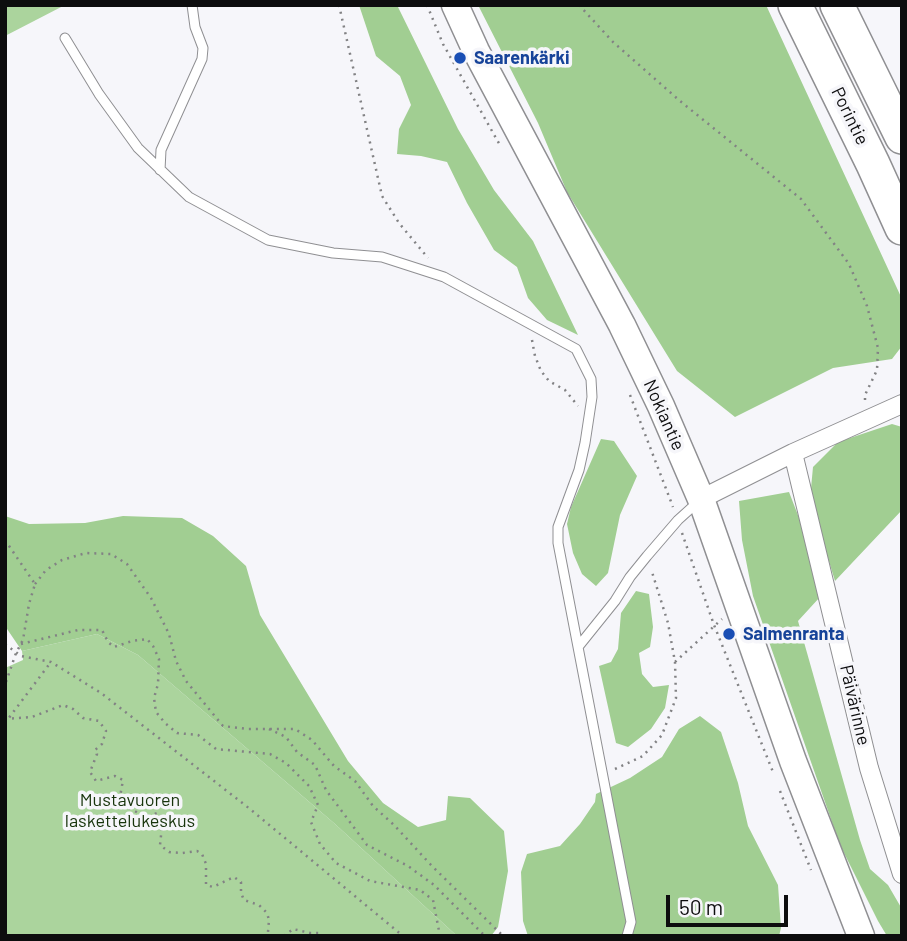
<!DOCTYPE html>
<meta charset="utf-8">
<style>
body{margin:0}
#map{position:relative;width:907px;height:941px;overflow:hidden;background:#f6f6fa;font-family:Barlow,sans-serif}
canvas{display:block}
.frame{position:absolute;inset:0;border:7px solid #0d0d0e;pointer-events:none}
.scale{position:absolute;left:666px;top:895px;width:122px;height:32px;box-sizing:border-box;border:4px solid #0d0d0e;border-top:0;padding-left:9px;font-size:21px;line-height:24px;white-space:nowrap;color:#0d0d0e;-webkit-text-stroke:5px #f6f6fa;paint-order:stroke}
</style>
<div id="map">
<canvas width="907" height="941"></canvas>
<div class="frame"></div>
<div class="scale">50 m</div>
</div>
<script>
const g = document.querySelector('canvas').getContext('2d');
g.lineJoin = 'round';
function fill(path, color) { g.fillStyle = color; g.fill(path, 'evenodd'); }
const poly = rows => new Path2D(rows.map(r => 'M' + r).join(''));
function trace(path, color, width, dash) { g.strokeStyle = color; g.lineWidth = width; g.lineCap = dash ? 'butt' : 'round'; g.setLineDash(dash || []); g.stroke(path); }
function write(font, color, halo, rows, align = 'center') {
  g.font = font + ' Barlow,sans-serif'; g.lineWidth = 7; g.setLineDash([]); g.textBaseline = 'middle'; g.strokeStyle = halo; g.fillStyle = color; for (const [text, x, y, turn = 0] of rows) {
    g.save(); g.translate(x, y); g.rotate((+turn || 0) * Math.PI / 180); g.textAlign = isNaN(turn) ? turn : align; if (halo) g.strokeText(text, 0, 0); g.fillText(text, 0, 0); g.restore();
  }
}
const green = poly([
 [5,5,65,5,5,36],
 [97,634,138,655,335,824,457,936,5,936,5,668,23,660,22,651]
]);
const forest = poly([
 [359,5,397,5,458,129,494,190,533,241,578,335,547,320,528,298,517,267,494,250,467,203,447,162,421,156,397,154,399,129,411,105,400,76,376,56],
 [478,5,766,5,902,299,902,346,892,359,833,368,735,417,677,371,567,192,538,123],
 [892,424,902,427,902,510,835,581,810,499,813,467,838,442],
 [601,439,614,441,637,476,620,515,608,573,596,586,582,574,573,553,567,524,571,507],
 [789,492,801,523,820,597,798,621,860,840,870,869,888,885,902,909,902,936,887,936,878,921,840,845,753,596,742,540,739,501],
 [5,516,29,524,85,523,123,516,182,518,213,536,246,566,260,615,348,761,383,803,418,827,446,820,448,796,470,798,504,831,508,871,498,927,491,936,457,936,335,824,138,655,97,634,22,651,5,626],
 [636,591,649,594,653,627,650,647,639,653,642,674,653,687,669,685,665,708,651,729,628,747,616,743,599,666,611,662,618,649,621,613],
 [700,716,721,732,738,783,748,826,778,885,781,928,779,936,528,936,523,921,521,872,527,854,560,846,580,824,595,802,596,794,630,778,662,757,679,729]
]);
const path = poly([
 [339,5,382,196,399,223,428,258],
 [427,5,443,44,501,147],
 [579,5,613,42,680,101,801,199,849,264,867,306,878,348,877,370,865,395,865,401],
 [532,340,535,356,541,371,549,381,565,390,578,406],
 [630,395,673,507],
 [682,533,714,625,773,772],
 [5,540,35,584,29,604,23,640,16,653,5,685],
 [35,584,46,570,62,560,86,553,111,554,127,564,151,598,169,634,176,661,186,681,223,726,247,729,295,729,312,740,334,766,355,781,373,806,394,825,431,865,503,936],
 [5,644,21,656,51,662,101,693,250,809,403,936],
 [21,644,78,630,102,630,108,642,114,647,132,641,147,639,153,646,159,659,158,684,154,698,156,712,165,723,177,733,198,735,216,749,270,754,286,763,309,786,318,805,311,822,320,844,336,863,370,881,420,890,433,900,440,936],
 [675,662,722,619],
 [5,719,32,717,63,705,73,709,83,718,99,721,106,731,102,744,95,750,97,754,90,772,96,781,115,776,123,780,120,797,124,805,140,814,149,816,157,813,163,817,160,845,169,852,182,853,197,851,202,854,206,864,206,885,213,887,234,877,241,882,241,893,244,900,259,905,267,913,269,920,268,932,273,936],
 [5,723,51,662],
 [269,729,286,737,297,752,315,765,326,790,367,845,408,866,434,885,485,936],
 [615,769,643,756,662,735,676,698,675,662,668,623,652,572],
 [780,791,811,870],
 [5,932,10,936],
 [284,936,293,929,310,933,320,933,323,936]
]);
const service = poly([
 [65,38,99,94,138,148,189,197,268,240,333,253,382,257,444,277,576,349,591,379,592,397,585,443,579,470,558,527,558,543,578,647],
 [160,170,161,150,202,59,203,48,195,27,192,5],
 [627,936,631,922,578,647,615,601,630,577,647,556,678,520,699,501]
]);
const minor = poly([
 [793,453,869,768,902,874],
 [701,499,793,453,902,404]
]);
const secondary = poly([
 [455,5,476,51,622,325,661,406,701,499,793,761,861,936]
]);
const motorway = poly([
 [795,5,873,164,902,228],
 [837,5,902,137]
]);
const markers = [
 [460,58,7,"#1a4fb4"],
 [729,634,7,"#1a4fb4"]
];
const transitNames = [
 ["Saarenkärki",474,58],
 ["Salmenranta",743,634]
];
const streetNames = [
 ["Porintie",850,116,64],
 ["Nokiantie",664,415,66],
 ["Päivärinne",855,705,77]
];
const parkNames = [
 ["Mustavuoren",130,800],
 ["laskettelukeskus",130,821]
];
fill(green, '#abd49d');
fill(forest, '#a1ce92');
trace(service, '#8f8f92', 11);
trace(minor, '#8f8f92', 20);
trace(secondary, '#8f8f92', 29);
trace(motorway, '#8f8f92', 36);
trace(path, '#828284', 2.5, [2, 5]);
trace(service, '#fff', 9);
trace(minor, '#fff', 18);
trace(secondary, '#fff', 26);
trace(motorway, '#fff', 33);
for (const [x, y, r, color] of markers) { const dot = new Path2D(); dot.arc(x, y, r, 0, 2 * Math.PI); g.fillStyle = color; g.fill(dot); trace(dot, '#f6f6fa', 2.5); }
write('bold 18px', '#164399', '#f6f6fa', transitNames, 'left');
write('18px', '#0d0d0e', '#f6f6fa', streetNames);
write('18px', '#17340b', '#f6f6fa', parkNames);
</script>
